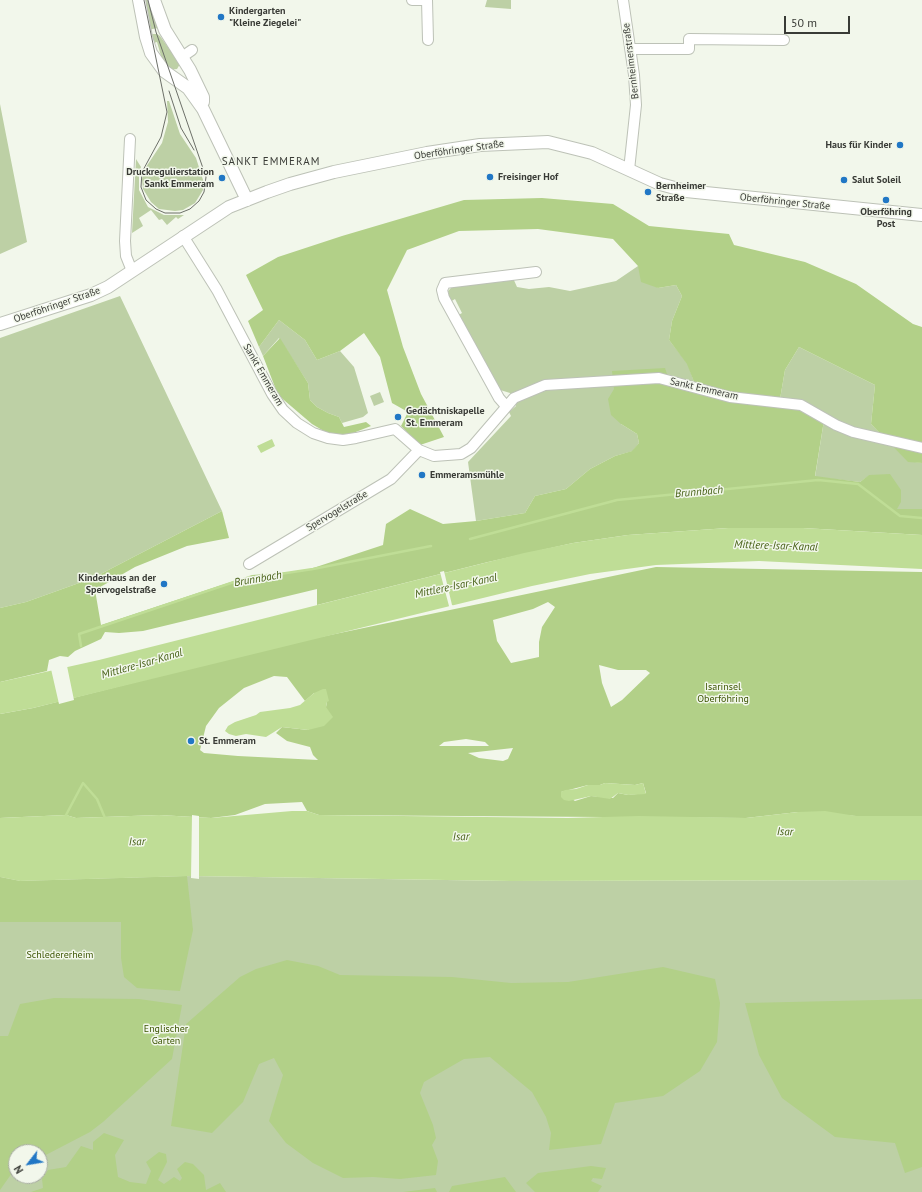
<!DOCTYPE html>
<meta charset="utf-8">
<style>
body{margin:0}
#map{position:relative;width:922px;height:1192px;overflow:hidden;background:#f2f7eb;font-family:"PT Sans",sans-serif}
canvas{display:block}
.north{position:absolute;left:8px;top:1144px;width:40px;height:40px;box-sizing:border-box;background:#f2f7eb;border:1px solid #a8aca3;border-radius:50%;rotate:239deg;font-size:11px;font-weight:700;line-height:16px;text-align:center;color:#393b36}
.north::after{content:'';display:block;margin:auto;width:14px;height:18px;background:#2177c5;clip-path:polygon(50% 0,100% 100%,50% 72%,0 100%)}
.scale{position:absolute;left:784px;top:16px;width:66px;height:18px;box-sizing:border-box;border:2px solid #393b36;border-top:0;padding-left:5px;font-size:12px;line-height:14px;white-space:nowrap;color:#393b36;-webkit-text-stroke:3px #f2f7eb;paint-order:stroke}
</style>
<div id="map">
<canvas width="922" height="1192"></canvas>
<div class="north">N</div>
<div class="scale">50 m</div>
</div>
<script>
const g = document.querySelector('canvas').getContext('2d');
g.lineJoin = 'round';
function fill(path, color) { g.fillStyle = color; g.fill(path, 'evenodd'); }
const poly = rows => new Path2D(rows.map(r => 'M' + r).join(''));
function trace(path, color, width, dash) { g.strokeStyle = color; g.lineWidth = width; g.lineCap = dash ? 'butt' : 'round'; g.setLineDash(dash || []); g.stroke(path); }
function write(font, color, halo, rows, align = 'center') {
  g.font = font + ' "PT Sans",sans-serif'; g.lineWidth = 3; g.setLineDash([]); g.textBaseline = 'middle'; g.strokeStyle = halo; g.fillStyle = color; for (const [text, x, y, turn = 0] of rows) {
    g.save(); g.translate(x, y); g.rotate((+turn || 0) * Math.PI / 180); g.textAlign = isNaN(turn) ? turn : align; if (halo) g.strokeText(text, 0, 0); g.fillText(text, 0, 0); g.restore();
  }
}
const green = poly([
 [141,0,151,0,160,26,158,28,147,30],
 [487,0,511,0,511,9,485,7],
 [152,34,157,34,160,36,180,64,177,69,168,70,161,56,157,42,154,43],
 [167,101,169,101,180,134,196,158,204,183,203,190,195,203,183,210,175,211,159,209,151,202,143,189,142,179,146,167,162,143,168,122],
 [0,104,27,242,0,254],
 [136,159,141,167,139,173,139,190,148,207,164,215,184,215,178,219,176,217,167,225,162,219,159,220,151,210,139,218,143,226,132,233],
 [638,266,658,288,676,285,682,296,672,321,669,340,688,364,694,382,667,374,621,424,637,434,639,443,633,451,615,456,590,469,566,489,535,496,525,513,476,521,468,462,511,416,509,412,516,406,510,393,497,389,457,316,462,313,455,299,450,302,448,291,454,285,513,278,517,287,529,289,549,287,570,291,616,281],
 [120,296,222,511,93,578,26,602,0,608,0,338],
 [279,320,305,340,317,360,340,351,354,367,368,413,363,417,342,423,339,417,328,413,317,407,310,400,308,383,279,338,263,356,259,347],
 [799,347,875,385,871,424,908,461,922,463,922,509,897,509,870,475,860,482,815,477,825,414,780,399,785,370],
 [380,392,384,402,374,406,370,396],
 [191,876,510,881,922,880,922,1192,0,1192,0,877,20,881],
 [16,1152,40,1152,40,1176,16,1176]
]);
const forest = poly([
 [542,198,613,204,649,226,729,234,734,245,805,262,856,284,913,324,922,327,922,463,908,462,871,424,875,385,799,347,785,370,780,399,825,414,815,476,860,482,869,475,890,474,901,490,901,502,897,509,922,509,922,535,803,528,728,528,628,535,573,543,488,562,317,605,317,589,143,631,119,633,105,632,101,639,75,651,68,657,60,656,49,660,47,671,0,682,0,608,26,602,93,578,222,511,229,538,187,546,135,567,95,590,101,625,252,575,304,571,383,545,386,524,410,509,443,524,476,521,525,513,535,496,566,489,590,469,615,456,632,451,639,443,637,434,621,424,611,415,608,399,614,389,612,371,665,368,667,374,694,382,687,364,669,340,672,321,682,296,676,285,658,288,641,282,638,266,613,239,538,229,459,231,407,250,387,290,403,347,421,394,444,437,420,445,401,426,408,412,392,403,380,357,364,333,340,351,317,360,305,340,279,320,259,347,248,321,263,310,246,275,278,257,342,236,464,200],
 [280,338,308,383,310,400,317,407,328,413,339,417,344,427,366,422,371,426,348,435,327,433,312,424,278,395,263,356],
 [656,567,922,572,922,816,856,816,798,812,746,818,319,815,307,811,302,802,265,804,235,815,211,818,159,815,76,818,66,815,0,818,0,714,33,708,287,644],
 [548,602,555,607,542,627,539,642,539,657,511,663,497,641,493,620,533,609],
 [599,665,618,670,646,670,650,673,622,700,611,707,602,683],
 [274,676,287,677,305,701,314,693,327,702,326,707,308,730,282,727,276,733,287,741,310,747,313,755,318,760,238,756,204,753,200,750,206,726,219,708,244,688],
 [466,739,485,742,489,746,439,746,444,742],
 [513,748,508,759,503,761,479,758,468,753],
 [605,783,635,785,643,783,646,793,628,795,618,793,613,798,591,796,575,801,561,792,588,785,600,785],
 [187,876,193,930,180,991,137,988,124,977,121,958,121,922,0,922,0,877,20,881],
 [287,960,318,966,340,975,452,977,511,983,568,982,663,967,715,979,720,1003,717,1042,700,1071,663,1096,615,1103,601,1144,549,1150,551,1133,546,1117,532,1092,490,1057,464,1059,424,1082,420,1093,433,1125,436,1138,432,1145,438,1161,436,1175,400,1179,373,1177,343,1178,313,1163,286,1143,269,1121,283,1075,274,1058,259,1064,243,1102,212,1133,171,1126,186,1024,240,977,256,969],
 [54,998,139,999,182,1005,172,1059,103,1122,90,1132,40,1158,40,1152,16,1152,16,1170,12,1173,0,1190,0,1036,8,1036,20,1004],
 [922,999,922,1167,905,1173,895,1143,835,1137,782,1098,759,1055,745,1003],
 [104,1133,124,1140,115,1155,118,1177,130,1182,146,1184,151,1171,146,1162,159,1152,166,1154,167,1162,158,1180,164,1184,174,1177,180,1181,182,1178,177,1169,185,1162,193,1164,204,1175,206,1190,220,1183,226,1192,31,1192,43,1188,42,1179,48,1170,66,1167,81,1146,93,1150,93,1142],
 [591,1166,606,1168,602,1179,593,1178,591,1181,602,1186,598,1192,535,1192,526,1183,538,1173],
 [505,1177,516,1192,449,1192,452,1186],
 [435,1188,437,1192,403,1192]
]);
const water = poly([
 [272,439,275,446,261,453,257,446],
 [728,528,803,528,922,535,922,569,759,561,656,565,590,574,532,586,33,708,0,714,0,682,99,660,524,553,573,543,628,535],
 [323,689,326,689,329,701,327,702,326,707,333,717,324,726,308,730,282,727,266,737,246,734,236,736,229,734,225,731,228,726,235,722,256,715,260,712,290,708,300,705,314,693],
 [605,783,635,785,643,783,646,794,628,795,618,793,610,799,591,796,569,801,564,800,561,797,561,792,565,790,576,789,588,785,600,785],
 [292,811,307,811,319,815,568,818,639,816,746,818,798,812,825,811,856,816,922,816,922,880,510,881,191,876,20,881,0,877,0,818,66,815,76,818,159,815,211,818]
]);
const pier = poly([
 [444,571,452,605,455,607,448,609,449,606,440,572],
 [67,666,74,700,59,704,51,669],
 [192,815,199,816,199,879,191,878]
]);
const stream = poly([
 [470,539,617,500,818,480,858,484,900,516,922,518],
 [81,646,79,634,240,580,313,569,431,546],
 [67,817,66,815,83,783,97,799,105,818]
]);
const minor = poly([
 [412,0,427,0],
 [427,0,428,40],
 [623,0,634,75,636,105,629,170],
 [631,49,689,49,689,39,784,40],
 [182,57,192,50],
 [130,139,125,241,126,256,132,271],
 [183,236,217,290,272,394,283,410,297,423,313,433,328,438,343,440,356,438,395,429,419,450,434,456,461,454,471,448,514,398,545,385,659,378,730,397,801,405,836,425,853,432,922,448],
 [506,406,499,398,444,298,442,290,445,283,536,272],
 [249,564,391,479,419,450]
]);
const major = poly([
 [139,0,146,37,151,53,164,71,188,88,203,109,247,200],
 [154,0,165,30,190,70,203,97,203,102],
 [0,324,91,295,108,287,229,207,267,192,290,184,334,172,427,153,480,145,548,142,592,153,660,184,686,191,922,215]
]);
const tram = poly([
 [144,0,167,112,161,137,142,172,141,187,146,200,156,209,165,213,180,213,190,209,199,201,204,192,206,177,156,32,148,0],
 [169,91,181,128,194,150]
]);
const markers = [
 [221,17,4,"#2177c5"],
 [900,145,4,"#2177c5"],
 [490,177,4,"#2177c5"],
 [222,178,4,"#2177c5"],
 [844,180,4,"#2177c5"],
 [648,192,4,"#2177c5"],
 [886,200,4,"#2177c5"],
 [398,417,4,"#2177c5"],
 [422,475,4,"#2177c5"],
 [164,584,4,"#2177c5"],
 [191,741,4,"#2177c5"]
];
const poiNames = [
 ["Kindergarten",229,11],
 ["\"Kleine Ziegelei\"",229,23],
 ["Haus für Kinder",892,145,"right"],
 ["Druckregulierstation",214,172,"right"],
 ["Sankt Emmeram",214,184,"right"],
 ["Freisinger Hof",498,177],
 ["Salut Soleil",852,180],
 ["Bernheimer",656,186],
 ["Straße",656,198],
 ["Oberföhring",886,212,"center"],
 ["Post",886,224,"center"],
 ["Gedächtniskapelle",406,411],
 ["St. Emmeram",406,423],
 ["Emmeramsmühle",430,475],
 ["Kinderhaus an der",156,578,"right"],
 ["Spervogelstraße",156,590,"right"],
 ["St. Emmeram",199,741]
];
const streetNames = [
 ["Bernheimerstraße",631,61,-97],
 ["Oberföhringer Straße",459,150,-8],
 ["Oberföhringer Straße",785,202,6],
 ["Oberföhringer Straße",57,305,-19],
 ["Sankt Emmeram",263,375,60],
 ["Sankt Emmeram",704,389,13],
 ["Spervogelstraße",337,511,-31]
];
const parkNames = [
 ["Isarinsel",723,687],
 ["Oberföhring",723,699],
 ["Schledererheim",60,955],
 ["Englischer",166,1029],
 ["Garten",166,1041]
];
const neighbourhoodNames = [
 ["SANKT EMMERAM",271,162]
];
const waterNames = [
 ["Brunnbach",699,492,-5],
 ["Mittlere-Isar-Kanal",776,546,2],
 ["Brunnbach",258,579,-10],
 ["Mittlere-Isar-Kanal",456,586,-12],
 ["Mittlere-Isar-Kanal",142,664,-16],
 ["Isar",785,832,1],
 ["Isar",461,837,-1],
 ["Isar",137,842,-1]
];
fill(green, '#bdd0a5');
fill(forest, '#b2d088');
fill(water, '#bfdd96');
fill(pier, '#f2f7eb');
trace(stream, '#bfdd96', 2.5);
trace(minor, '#bdc2b7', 12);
trace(major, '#bdc2b7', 14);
trace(minor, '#fff', 10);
trace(major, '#fff', 12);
trace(tram, '#6c6f68', 1);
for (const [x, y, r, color] of markers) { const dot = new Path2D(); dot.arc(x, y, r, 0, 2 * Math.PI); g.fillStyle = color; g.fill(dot); trace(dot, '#f2f7eb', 1.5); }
write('bold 10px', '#393b36', '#f2f7eb', poiNames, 'left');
write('10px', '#393b36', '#f2f7eb', streetNames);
write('10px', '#3c5503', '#f2f7eb', parkNames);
g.letterSpacing = '1px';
write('11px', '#393b36', '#f2f7eb', neighbourhoodNames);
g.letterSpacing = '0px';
write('italic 11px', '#455f14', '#f2f7eb', waterNames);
</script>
